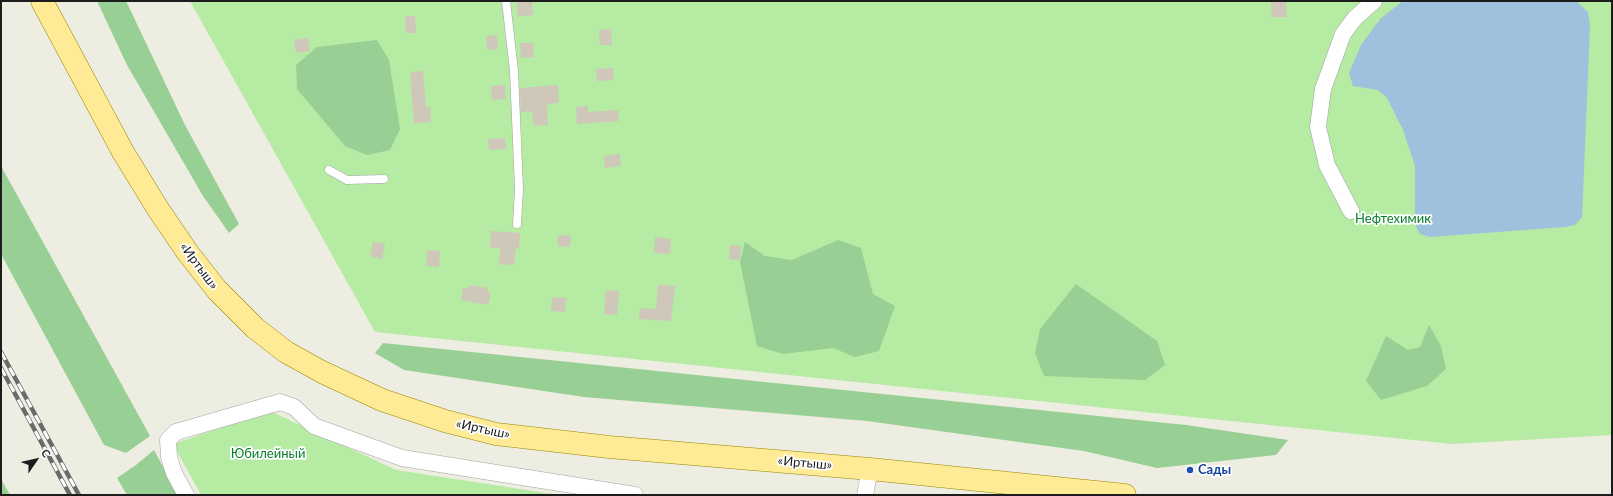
<!DOCTYPE html>
<meta charset="utf-8">
<style>
body{margin:0}
#map{position:relative;width:1613px;height:496px;overflow:hidden;background:#eeede1;font-family:Lato,sans-serif}
canvas{display:block}
.frame{position:absolute;inset:0;border:2px solid #1c1c1c;pointer-events:none}
.north{position:absolute;left:16px;top:440px;width:40px;height:40px;-webkit-text-stroke:3px #fff;paint-order:stroke;rotate:56deg;font-size:11px;font-weight:700;line-height:16px;text-align:center;color:#1c1c1c}
.north::after{content:'';display:block;margin:auto;width:14px;height:18px;background:#1c1c1c;clip-path:polygon(50% 0,100% 100%,50% 72%,0 100%)}
</style>
<div id="map">
<canvas width="1613" height="496"></canvas>
<div class="frame"></div>
<div class="north">С</div>
</div>
<script>
const g = document.querySelector('canvas').getContext('2d');
g.lineJoin = 'round';
function fill(path, color) { g.fillStyle = color; g.fill(path, 'evenodd'); }
const poly = rows => new Path2D(rows.map(r => 'M' + r).join(''));
function trace(path, color, width, dash) { g.strokeStyle = color; g.lineWidth = width; g.lineCap = dash ? 'butt' : 'round'; g.setLineDash(dash || []); g.stroke(path); }
function write(font, color, halo, rows, align = 'center') {
  g.font = font + ' Lato,sans-serif'; g.lineWidth = 3.5; g.setLineDash([]); g.textBaseline = 'middle'; g.strokeStyle = halo; g.fillStyle = color; for (const [text, x, y, turn = 0] of rows) {
    g.save(); g.translate(x, y); g.rotate((+turn || 0) * Math.PI / 180); g.textAlign = isNaN(turn) ? turn : align; if (halo) g.strokeText(text, 0, 0); g.fillText(text, 0, 0); g.restore();
  }
}
const grass = poly([
 [190,1,1612,1,1612,435,1452,444,375,332],
 [270,411,396,470,559,495,201,495,173,444]
]);
const forest = poly([
 [97,1,126,1,185,125,239,224,229,233,203,196,127,65],
 [377,40,389,60,400,129,390,150,367,155,345,146,297,89,296,65,317,47],
 [1,166,150,436,126,453,104,445,1,254],
 [838,240,861,248,873,294,895,306,879,351,855,357,833,348,783,354,757,346,740,262,745,242,765,256,792,260],
 [1076,284,1157,341,1165,365,1145,380,1044,376,1035,353,1040,329],
 [1429,325,1441,346,1446,369,1427,386,1381,400,1366,381,1386,336,1408,350,1420,347],
 [383,343,1186,425,1288,440,1276,455,1157,468,1084,451,867,421,584,397,404,370,375,353],
 [154,450,178,495,127,495,117,478,136,465],
 [1,479,10,495,1,495]
]);
const water = poly([
 [1403,1,1576,1,1588,12,1590,26,1582,217,1575,225,1565,227,1430,237,1420,234,1415,224,1415,166,1403,130,1387,98,1378,90,1353,86,1349,73,1361,45,1380,19]
]);
const building = poly([
 [532,1,533,15,518,16,517,2],
 [1286,1,1287,17,1272,17,1271,2],
 [405,16,415,16,416,33,406,33],
 [611,29,612,45,600,45,599,30],
 [497,35,498,49,487,50,486,36],
 [308,38,310,51,296,53,294,40],
 [520,43,533,43,534,57,521,58],
 [613,68,614,80,597,81,596,69],
 [423,71,426,107,430,107,431,122,414,123,410,72],
 [505,85,506,99,492,100,491,86],
 [558,85,559,103,547,104,548,125,534,126,532,111,521,112,520,88],
 [588,106,588,112,618,110,619,121,577,124,576,107],
 [505,138,506,149,489,150,488,139],
 [620,154,621,166,605,168,604,156],
 [491,231,520,233,519,249,516,248,514,265,499,264,500,248,490,248],
 [558,235,571,236,570,247,558,246],
 [655,237,671,239,670,254,654,253],
 [373,242,385,244,382,259,370,256],
 [730,245,741,246,740,260,729,259],
 [427,250,440,251,439,267,426,266],
 [469,285,488,288,487,292,491,293,488,305,461,300,463,288,468,289],
 [658,285,675,286,671,321,639,319,640,308,656,309],
 [606,290,619,291,617,315,604,314],
 [552,297,566,298,565,312,551,311]
]);
const service = poly([
 [506,1,514,71,519,189,517,224],
 [329,170,347,180,384,179]
]);
const minor = poly([
 [1351,211,1327,165,1318,127,1323,89,1343,34,1355,18,1374,1],
 [186,495,174,473,169,457,168,440,176,432,280,402,294,407,314,426,402,458,635,495],
 [865,495,870,469]
]);
const primary = poly([
 [42,1,123,152,158,209,188,253,217,290,255,328,286,352,322,372,382,400,445,421,496,434,609,447,870,469,1125,495]
]);
const rail = poly([
 [1,352,79,495],
 [1,368,70,495]
]);
const markers = [
 [1190,470,4,"#1a4fb4"]
];
const parkNames = [
 ["Нефтехимик",1393,219],
 ["Юбилейный",268,454]
];
const streetNames = [
 ["«Иртыш»",199,266,53],
 ["«Иртыш»",483,429,12],
 ["«Иртыш»",805,463,5]
];
const transitNames = [
 ["Сады",1198,470]
];
fill(grass, '#b6eba4');
fill(forest, '#98cf94');
fill(water, '#9fc1de');
fill(building, '#cec7ba');
trace(service, '#a3a3a3', 9);
trace(minor, '#a3a3a3', 17);
trace(primary, '#948600', 23);
trace(service, '#fff', 8);
trace(minor, '#fff', 16);
trace(primary, '#ffea95', 22);
trace(rail, '#6a6a6a', 4.5);
trace(rail, '#fff', 3, [9]);
for (const [x, y, r, color] of markers) { const dot = new Path2D(); dot.arc(x, y, r, 0, 2 * Math.PI); g.fillStyle = color; g.fill(dot); trace(dot, '#fff', 1.5); }
write('13px', '#077d2d', '#fff', parkNames);
write('13px', '#1c1c1c', '#fff', streetNames);
write('bold 13px', '#164399', '#fff', transitNames, 'left');
</script>
